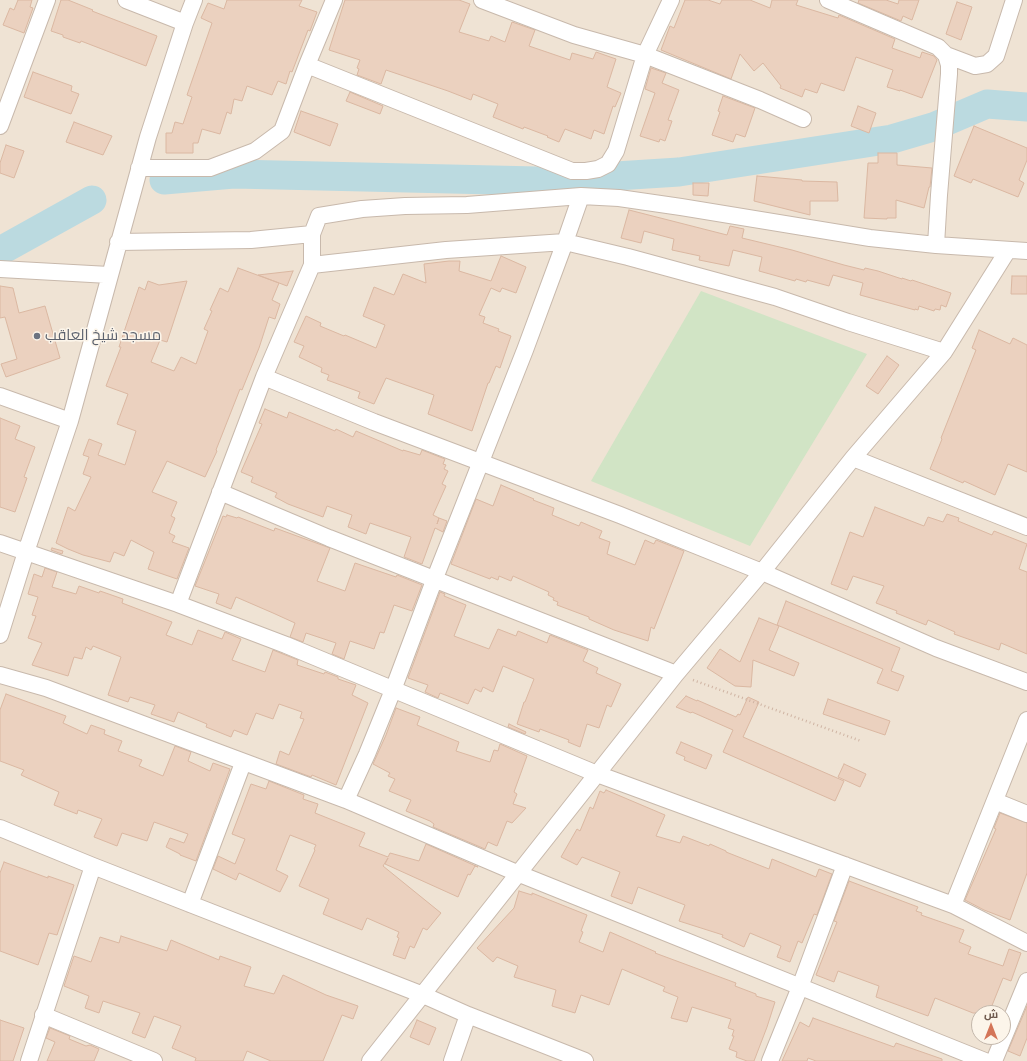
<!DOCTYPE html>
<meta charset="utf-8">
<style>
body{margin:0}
#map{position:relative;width:1027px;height:1061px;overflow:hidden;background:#f9f1e4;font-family:Cabin,Cairo,sans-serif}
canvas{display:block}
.north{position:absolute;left:971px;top:1005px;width:40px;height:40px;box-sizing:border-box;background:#fcf5ea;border:1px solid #c3b7ab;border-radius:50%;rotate:0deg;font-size:11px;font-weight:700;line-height:16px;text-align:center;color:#6e594d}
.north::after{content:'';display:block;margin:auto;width:14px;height:18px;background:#d47558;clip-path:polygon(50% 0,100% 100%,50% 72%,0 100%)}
</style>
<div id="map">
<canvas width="1027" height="1061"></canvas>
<div class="north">ش</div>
</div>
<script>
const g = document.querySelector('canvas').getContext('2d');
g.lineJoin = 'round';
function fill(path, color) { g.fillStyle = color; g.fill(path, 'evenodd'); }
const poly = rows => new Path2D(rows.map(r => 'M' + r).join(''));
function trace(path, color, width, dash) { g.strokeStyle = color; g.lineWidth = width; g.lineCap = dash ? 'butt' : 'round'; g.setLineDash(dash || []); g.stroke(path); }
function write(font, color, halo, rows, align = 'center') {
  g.font = font + ' Cabin,Cairo,sans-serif'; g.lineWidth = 3; g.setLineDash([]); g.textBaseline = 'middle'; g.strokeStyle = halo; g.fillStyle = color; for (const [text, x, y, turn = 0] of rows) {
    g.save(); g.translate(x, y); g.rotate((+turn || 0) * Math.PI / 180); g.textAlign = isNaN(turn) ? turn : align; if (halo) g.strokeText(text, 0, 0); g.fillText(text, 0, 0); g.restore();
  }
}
const residential = poly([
 [0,0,1027,0,1027,1061,0,1061],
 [979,1013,1003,1013,1003,1037,979,1037]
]);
const green = poly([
 [701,291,867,354,750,546,591,481]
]);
const river = poly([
 [164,180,234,174,537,181,679,172,892,139,933,127,987,104,1027,107],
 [0,251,92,200]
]);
const building = poly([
 [18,0,32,0,30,7,33,8,24,33,3,25,10,8,14,10,18,0],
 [61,0,68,0,93,10,92,11,157,36,146,66,81,41,80,43,63,37,63,35,51,31,61,0],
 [227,0,302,0,299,6,317,12,310,31,308,30,292,72,290,71,286,84,278,81,272,95,247,86,242,101,234,99,231,114,227,112,220,134,202,129,198,143,193,143,193,153,166,153,166,133,172,133,175,122,183,124,192,97,187,95,212,23,201,18,208,3,224,9,227,0],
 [345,0,459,0,470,4,459,32,489,41,491,36,505,42,512,22,535,30,529,46,570,60,572,53,593,59,596,52,616,59,607,87,621,93,615,107,613,106,604,134,594,130,591,139,565,129,559,142,547,137,548,136,524,127,523,129,493,117,498,104,473,94,471,100,448,91,386,70,381,84,357,75,359,69,357,68,360,60,329,50,345,0],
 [685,0,708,0,720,4,722,0,750,0,770,8,772,0,798,0,796,5,838,18,839,15,895,39,892,48,920,58,922,52,934,56,937,60,922,98,900,90,900,91,887,87,893,70,856,57,844,91,821,83,817,93,805,89,802,97,780,88,781,86,763,63,754,71,740,54,731,79,661,50,670,26,674,28,685,0],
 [859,0,886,0,898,4,899,0,919,0,912,20,903,16,901,21,858,3,859,0],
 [957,2,972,7,961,40,946,34,957,2],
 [651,68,666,73,662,83,679,90,668,120,672,121,665,141,660,139,659,142,640,136,655,93,645,89,651,68],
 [33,72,72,86,71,91,79,94,71,114,24,97,33,72],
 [350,92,383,106,380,114,346,101,350,92],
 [723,96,755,108,745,137,736,134,733,142,712,135,720,112,718,111,723,96],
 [858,106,876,113,869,133,851,126,858,106],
 [301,111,338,124,330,146,294,132,301,111],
 [74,122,112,136,103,155,66,142,74,122],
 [974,126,1027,148,1027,160,1019,180,1024,183,1018,197,973,179,971,183,954,176,974,126],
 [6,145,24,151,14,178,0,173,0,163,6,145],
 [878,153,897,153,897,165,932,168,930,187,929,187,924,208,896,200,896,218,887,218,887,219,864,218,868,163,878,163,878,153],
 [757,176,802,180,802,181,837,182,838,201,810,201,810,215,754,201,757,176],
 [693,183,709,183,708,196,693,195,693,183],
 [629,210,727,235,730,226,744,229,742,238,792,250,844,265,864,270,865,268,878,271,902,279,902,278,911,281,912,280,951,293,946,307,941,305,940,310,935,309,934,311,919,306,918,310,915,309,915,310,860,295,863,283,833,275,829,286,807,280,806,282,796,279,795,281,759,271,762,257,733,250,729,266,699,260,700,256,672,250,674,239,644,231,641,243,621,238,629,210],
 [501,256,526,267,516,293,502,288,500,292,491,288,479,315,485,317,483,323,499,329,498,331,511,336,500,368,496,366,489,383,488,383,472,431,428,414,434,395,386,378,374,404,358,398,360,392,327,380,329,375,321,372,322,368,299,357,304,346,294,342,306,316,321,323,320,326,344,336,345,335,376,348,385,325,363,316,374,287,394,295,403,274,426,283,424,264,449,261,460,261,459,271,491,281,501,256],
 [238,268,279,283,272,300,280,304,275,319,269,317,259,348,242,390,240,389,216,450,217,451,205,477,167,461,152,492,177,502,171,516,175,518,169,533,175,536,172,542,189,548,177,579,148,569,154,552,131,540,124,556,114,552,110,562,83,555,68,549,56,543,68,507,75,511,91,477,83,474,89,457,83,455,89,439,102,444,98,455,125,465,136,431,117,424,128,394,106,386,121,347,119,347,139,287,145,290,148,281,159,285,187,281,167,342,160,340,151,362,174,371,181,357,196,364,208,331,204,329,212,311,210,310,220,288,228,292,238,268],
 [293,271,287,286,258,275,293,271],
 [1012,276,1027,276,1027,294,1011,294,1012,276],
 [0,286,13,288,19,313,45,306,60,358,6,377,1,364,17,359,5,317,0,318,0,286],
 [979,330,1010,344,1013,338,1027,345,1027,472,1008,464,995,495,964,481,963,483,930,469,942,439,941,438,976,350,972,348,979,330],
 [887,356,899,365,878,394,866,386,887,356],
 [265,409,287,418,289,412,335,431,336,429,353,437,356,431,403,451,403,450,420,455,422,450,445,459,443,464,446,465,444,469,448,471,442,484,446,486,433,515,439,518,437,524,439,518,447,521,443,532,435,528,422,564,404,557,411,537,370,523,366,534,348,527,352,515,327,506,323,517,288,504,275,497,277,493,251,482,253,477,241,472,262,424,259,423,265,409],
 [0,418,20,426,15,439,35,447,24,477,27,478,15,512,0,507,0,418],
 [501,485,534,499,533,500,554,508,552,515,579,526,581,522,602,531,599,538,610,542,607,554,635,565,645,540,654,544,656,540,684,551,654,629,651,627,648,641,614,630,589,619,589,617,557,605,558,602,553,600,554,598,548,595,549,592,513,576,511,581,499,576,498,580,491,577,490,579,451,564,476,499,493,506,501,485],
 [875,507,924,526,928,517,943,522,947,514,959,518,958,521,992,535,994,531,1027,544,1019,569,1027,572,1027,654,1001,643,999,650,954,634,955,632,928,620,926,625,896,613,897,611,876,603,884,586,853,576,847,590,831,584,850,532,863,537,875,507],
 [227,515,237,518,238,517,274,531,275,528,330,548,317,581,345,591,355,563,396,577,397,575,422,585,412,611,394,605,384,633,380,632,374,649,350,641,344,659,332,654,336,643,306,633,303,642,290,637,295,623,273,613,236,597,231,609,216,603,219,594,195,586,223,516,226,517,227,515],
 [52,548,63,551,62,554,51,550,52,548],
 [45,568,57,572,52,587,76,594,79,586,99,593,100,591,123,599,122,603,172,622,166,635,192,645,198,630,222,639,225,632,241,639,232,660,265,672,273,650,298,660,297,665,324,674,325,672,338,677,338,679,356,685,352,695,368,703,336,785,312,775,311,777,276,764,280,751,289,755,304,719,300,718,302,712,279,704,273,719,256,713,247,735,234,730,231,737,206,727,207,724,178,712,174,722,151,714,155,705,130,697,128,702,108,695,121,657,93,646,91,650,86,647,82,659,74,657,68,676,32,665,42,643,28,638,36,616,32,615,38,597,28,594,34,574,42,577,45,568],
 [440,592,445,594,444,596,466,605,454,636,489,649,498,629,516,636,518,631,547,643,550,635,588,650,583,661,598,668,596,673,621,684,611,707,607,705,599,728,587,724,580,747,568,742,569,740,540,729,539,732,517,724,524,702,525,702,534,679,503,666,493,692,483,687,481,692,475,689,468,704,440,693,438,698,425,692,428,685,408,678,440,592],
 [786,601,900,648,891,671,904,676,898,691,877,683,883,669,777,625,786,601],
 [759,618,779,626,769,650,799,663,794,676,753,660,751,687,735,686,707,668,720,649,740,662,759,618],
 [6,694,66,716,63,723,87,734,91,725,105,730,104,734,122,741,118,751,142,760,139,766,163,776,175,746,191,752,188,761,210,771,213,763,230,769,196,861,180,855,180,854,166,847,170,838,184,843,188,834,154,822,147,841,122,833,117,846,94,837,102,819,78,810,77,814,54,805,59,792,21,775,24,770,0,761,0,710,6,694],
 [686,696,697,701,697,700,736,717,738,714,740,715,748,697,759,702,743,737,844,781,835,801,723,752,733,730,692,712,691,713,676,707,686,696],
 [828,699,890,721,885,735,823,714,828,699],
 [396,708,420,717,417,725,459,742,456,751,490,762,494,750,498,751,500,744,527,756,514,792,517,794,513,804,526,808,512,823,507,821,497,846,488,842,485,849,433,827,434,824,430,821,406,811,411,800,389,791,395,779,388,776,390,773,373,764,386,735,396,708],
 [509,724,526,732,525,734,508,727,509,724],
 [681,742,712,755,706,769,684,760,685,757,676,753,681,742],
 [844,764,866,774,860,787,838,777,844,764],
 [269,781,304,795,303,799,318,804,315,813,365,833,359,846,388,857,390,853,419,861,426,844,478,867,475,866,470,875,468,874,458,897,385,864,388,858,383,866,441,913,427,930,423,928,414,948,410,946,405,959,393,955,399,938,397,937,399,932,367,918,362,930,323,914,329,899,299,886,315,850,314,849,316,845,290,835,276,870,288,876,280,892,239,873,236,880,213,869,218,856,235,864,245,839,232,834,251,784,266,789,269,781],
 [606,790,665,815,656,836,680,843,683,836,709,846,710,844,726,851,726,852,769,869,772,859,816,877,819,869,832,874,817,915,814,914,802,943,798,941,790,962,777,957,781,946,750,933,744,947,722,937,723,935,679,921,685,905,638,887,632,904,611,896,620,872,582,857,577,865,561,857,577,829,580,831,590,807,593,809,600,791,604,793,606,790],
 [1000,813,1027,823,1027,873,1010,920,984,910,965,900,996,829,994,828,1000,813],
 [4,862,48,878,48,876,74,885,57,935,49,933,38,965,0,951,0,873,4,862],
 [849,881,918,907,916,911,922,913,921,915,964,930,959,942,971,947,968,954,1003,966,1009,949,1021,953,1011,981,1003,978,989,1013,973,1013,935,998,928,1016,876,997,879,986,838,971,834,982,816,975,837,922,834,921,849,881],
 [519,891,532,895,532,893,587,915,581,931,583,932,579,942,603,952,610,932,656,952,655,953,736,983,735,986,756,994,756,996,775,1002,767,1027,754,1061,747,1061,736,1057,737,1052,729,1049,734,1036,732,1036,734,1030,728,1028,731,1019,692,1007,687,1022,671,1018,678,997,663,991,665,987,622,969,609,1005,581,995,575,1013,552,1006,556,990,514,977,518,966,497,957,493,962,477,948,514,908,519,891],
 [121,936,167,951,171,940,219,960,220,956,251,967,244,986,274,994,283,975,326,995,358,1006,353,1019,342,1015,323,1061,271,1061,247,1051,243,1061,195,1061,196,1058,172,1048,181,1026,154,1016,145,1038,132,1033,140,1013,103,1001,99,1013,85,1008,89,996,64,986,74,956,91,962,100,937,119,943,121,936],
 [1027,1006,1027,1038,1020,1056,1008,1051,1027,1006],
 [813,1018,894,1047,896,1043,942,1059,942,1061,816,1061,808,1058,807,1061,782,1061,800,1022,809,1027,813,1018],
 [0,1020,24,1028,13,1061,0,1061,0,1020],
 [417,1020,436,1028,429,1045,410,1037,417,1020],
 [50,1028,70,1036,69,1039,86,1046,90,1045,99,1049,94,1061,47,1061,55,1042,46,1038,50,1028]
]);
const path = poly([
 [693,680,861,741]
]);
const street = poly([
 [126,0,185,23],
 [482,0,574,35,645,55,760,100,803,119],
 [828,0,938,47,946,55,975,66,987,64,996,56,1014,0],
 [307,65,572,171,586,171,598,169,608,164,616,151,645,55,671,0],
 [0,126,47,0],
 [139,168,210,168,255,151,282,131,307,65,334,0],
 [118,242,251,240,312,234],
 [936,245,939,195,949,74,949,65,946,55],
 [312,265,446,250,565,242,628,257,775,297,848,322,944,352],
 [0,269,109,275],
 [264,377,374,422,620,515,762,572,936,648,1027,682],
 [0,396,70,421],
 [853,458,1027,527],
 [220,492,329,538,676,674],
 [0,543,178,604,286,645,597,774,953,905,1027,943],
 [178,604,264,377,312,265,312,234,319,216,362,209,405,206,467,205,581,196,619,198,681,207,870,238,936,245,1027,251],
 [0,635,26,552,70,421,148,137,185,23,194,0],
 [0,675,46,688,346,800,517,873,985,1061],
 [346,800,367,754,393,690,435,578,525,350,565,242,581,196],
 [995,801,1027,814],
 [0,828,93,866,423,995,468,1015,585,1061],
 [190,904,243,763],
 [953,905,1027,720],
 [43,1015,154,1061],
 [29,1061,93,866],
 [370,1061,676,674,762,572,853,458,944,352,1008,250],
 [452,1061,468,1015],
 [770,1061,800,987,845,865],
 [994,1061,1027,981]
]);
const markers = [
 [37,336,4,"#6b7280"]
];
const worshipNames = [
 ["مسجد شيخ العاقب",45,336]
];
fill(residential, '#efe3d4');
fill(green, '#d1e4c5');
trace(river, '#bbdae0', 29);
fill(building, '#ebd1bf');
trace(building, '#dbb8a2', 1);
trace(street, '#c8b9ac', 18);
trace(path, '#cfb4a3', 2.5, [1, 3]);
trace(street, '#fff', 16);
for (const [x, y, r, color] of markers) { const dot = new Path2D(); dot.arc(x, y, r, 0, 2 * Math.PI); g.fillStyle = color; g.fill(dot); trace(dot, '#fcf5ea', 1.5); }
write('15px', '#5b616d', '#fcf5ea', worshipNames, 'left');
</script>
